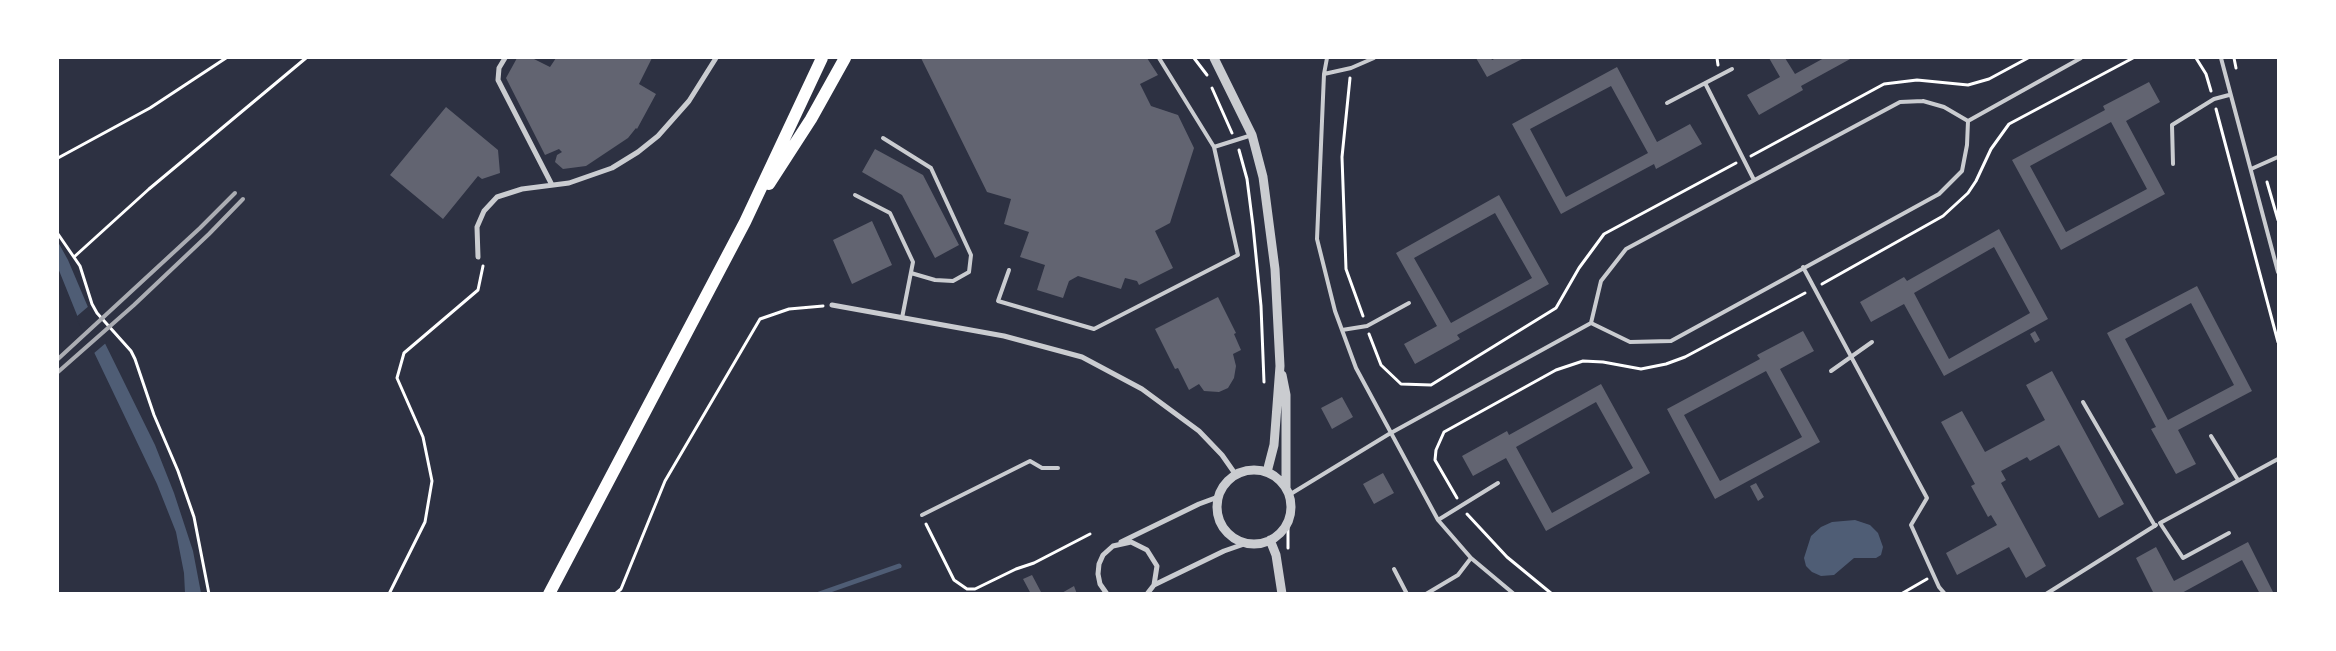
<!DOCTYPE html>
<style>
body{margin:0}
#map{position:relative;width:2336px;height:651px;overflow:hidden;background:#2d3142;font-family:"Asap Condensed",sans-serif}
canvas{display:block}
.frame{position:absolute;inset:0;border:59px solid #fff;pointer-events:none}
</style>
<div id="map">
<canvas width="2336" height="651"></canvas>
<div class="frame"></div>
</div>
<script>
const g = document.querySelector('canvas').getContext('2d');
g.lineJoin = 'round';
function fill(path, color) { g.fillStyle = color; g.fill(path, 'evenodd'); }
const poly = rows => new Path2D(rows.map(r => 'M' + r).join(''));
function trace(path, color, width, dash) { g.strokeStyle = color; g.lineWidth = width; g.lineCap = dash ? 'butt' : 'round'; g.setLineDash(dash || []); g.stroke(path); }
const water = poly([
 [58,242,68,260,93,319,155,445,174,493,193,551,201,593,185,593,184,573,176,532,157,484,81,325,58,268],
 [1855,520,1870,525,1878,533,1883,547,1881,555,1876,558,1854,558,1834,575,1821,576,1812,572,1806,566,1804,558,1811,536,1821,527,1832,522]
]);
const pier = poly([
 [90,305,107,342,93,354,76,317]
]);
const stream = poly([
 [819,594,899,566]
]);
const building = poly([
 [517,58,532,58,550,67,556,58,652,58,639,84,656,94,637,129,636,128,628,138,586,166,563,169,555,162,557,155,562,152,559,149,545,155,506,78],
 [921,58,1147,58,1158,75,1140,84,1151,106,1178,115,1194,148,1170,223,1155,231,1173,268,1139,285,1137,281,1125,278,1121,289,1078,276,1069,281,1063,298,1037,290,1045,265,1020,257,1029,232,1004,224,1011,199,987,192],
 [1476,58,1491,58,1492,60,1496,58,1524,58,1487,77],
 [1769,58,1785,58,1795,74,1824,58,1852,58,1801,86,1803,90,1759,115,1747,95,1780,77],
 [1617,67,1657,142,1690,124,1702,144,1656,169,1654,164,1561,214,1512,124],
 [1611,86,1648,153,1566,197,1530,129],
 [2149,82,2160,102,2126,121,2165,194,2061,250,2012,160,2105,110,2103,106],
 [2111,122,2147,189,2066,232,2030,166],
 [446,107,498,150,500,173,482,179,478,176,443,219,390,175],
 [875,149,923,175,959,245,935,258,902,195,862,172],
 [1499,195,1549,284,1457,335,1460,339,1415,364,1404,344,1437,326,1396,253],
 [1495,213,1532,278,1451,323,1414,258],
 [872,221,892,265,852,284,833,240],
 [1999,229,2048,319,1944,376,1904,304,1871,322,1860,302,1904,277,1907,281],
 [1994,247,2030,313,1949,359,1914,293],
 [2197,286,2252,391,2178,430,2196,464,2176,474,2151,429,2156,427,2107,333],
 [2191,303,2234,385,2168,420,2125,339],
 [1218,297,1236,333,1234,334,1241,350,1233,354,1236,366,1234,378,1228,388,1219,392,1204,391,1199,384,1189,390,1178,368,1175,369,1155,329],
 [1803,331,1814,351,1780,369,1820,442,1715,499,1667,409,1760,359,1757,355],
 [1766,371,1802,437,1720,481,1684,415],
 [2035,331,2040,340,2035,343,2030,334],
 [2052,371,2124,504,2099,518,2059,445,2030,461,2027,457,2001,471,2006,480,2001,483,2046,566,2026,578,2009,547,1957,575,1946,553,1997,525,1991,515,1988,517,1971,486,1975,484,1941,422,1962,411,1985,452,2045,420,2026,385],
 [1601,384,1650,473,1546,531,1506,458,1473,476,1462,456,1507,431,1509,435],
 [1596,402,1633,468,1552,513,1516,447],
 [1342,397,1353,417,1332,429,1321,408],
 [1383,473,1394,493,1374,504,1363,484],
 [1756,483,1764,497,1758,501,1750,486],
 [2248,542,2274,594,2260,594,2242,560,2180,594,2154,594,2136,558,2156,547,2174,581],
 [1032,575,1041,592,1041,594,1031,594,1023,579],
 [1074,586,1077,594,1060,594]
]);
const path = poly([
 [1194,58,1207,75],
 [1717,58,1718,65],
 [2196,58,2206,74,2211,91],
 [2234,58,2236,68],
 [1350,78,1342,157,1346,269,1363,316],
 [1212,88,1232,133],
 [2216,109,2278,342],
 [1239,150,1247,179,1253,226,1261,306,1264,382],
 [1751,156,1884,84,1917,80,1968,85,1989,79,2028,58],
 [58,158,150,108,226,58],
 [2267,182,2278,220],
 [58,234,80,266,92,304,97,313,131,351,135,359,154,415,178,471,194,517,209,594],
 [74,257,149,189,306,58],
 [1822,284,1943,216,1968,193,1976,181,1991,149,2009,124,2133,58],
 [1369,334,1381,365,1401,384,1431,385,1556,308,1579,268,1604,234,1736,163],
 [1457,498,1435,460,1436,450,1444,432,1556,370,1583,361,1603,362,1641,369,1666,364,1685,357,1805,293],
 [1467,514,1507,557,1552,594],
 [1288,522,1288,548],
 [926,524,954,580,967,589,975,589,1016,569,1034,563,1090,534],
 [389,594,425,522,432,481,423,437,397,378,404,353,478,290,483,266],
 [615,594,621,589,665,481,760,319,789,309,823,306],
 [1901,594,1927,579]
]);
const service = poly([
 [1327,58,1324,74,1317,239,1335,311,1356,368,1438,520,1471,558,1514,594],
 [2221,58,2278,272],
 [1324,74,1351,68,1374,58],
 [1705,83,1754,180],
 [1923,101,1944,107,1968,121,1967,145,1962,171,1939,194,1671,341,1630,342,1591,323,1601,281,1626,249,1900,102,1923,101],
 [1667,103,1732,69],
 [1968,121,2081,58],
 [883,138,931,168,971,255,969,272,953,281,935,280,911,273],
 [1214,147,1252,135],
 [2173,164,2172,125,2214,99,2229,95],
 [2251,169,2278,157],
 [855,195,890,213,913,262,902,318],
 [1803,267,1927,498,1911,525,1939,587,1945,594],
 [1009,270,998,301,1094,329,1238,255,1214,147,1159,58],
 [1342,330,1367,326,1409,303],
 [1831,371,1872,342],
 [2083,402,2155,526],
 [2211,436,2238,480],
 [1289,495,1389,434,1591,323],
 [922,515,1030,461,1042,468,1058,468],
 [1438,520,1498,483],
 [2229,533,2183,558,2160,523,2278,459],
 [1394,569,1407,594],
 [1426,594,1458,575,1471,558],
 [2046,594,2156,525]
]);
const minor = poly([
 [505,58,499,68,498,80,552,185],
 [478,257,477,227,484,211,497,197,522,189,569,183,612,168,638,152,658,136,689,101,716,58],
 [832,305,1004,336,1082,357,1142,389,1199,431,1222,455,1236,475],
 [1121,542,1199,504,1218,497],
 [1154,585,1224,551,1247,543],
 [1107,594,1100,584,1098,574,1099,564,1103,555,1113,546,1131,542,1147,550,1157,566,1154,585,1147,594]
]);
const tertiary = poly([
 [1214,58,1252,135,1263,177,1275,269,1280,366,1274,445,1267,472],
 [1282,375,1286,395,1286,488],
 '1217 507a37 37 0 1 1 74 0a37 37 0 1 1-74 0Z',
 [1270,540,1276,555,1282,594]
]);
const primary = poly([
 [769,184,811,119,845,58],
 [549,594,745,222,822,58]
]);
const rail = poly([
 [58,359,200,228,235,193],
 [58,372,134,305,209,234,243,199]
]);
fill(water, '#4f5d75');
fill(pier, '#2d3142');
trace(stream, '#4f5d75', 5);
fill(building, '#626471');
trace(path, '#fff', 3);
trace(service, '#caccd0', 4);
trace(minor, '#caccd0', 5);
trace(tertiary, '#caccd0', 9);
trace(primary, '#fff', 12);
trace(rail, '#abadb3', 4);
</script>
